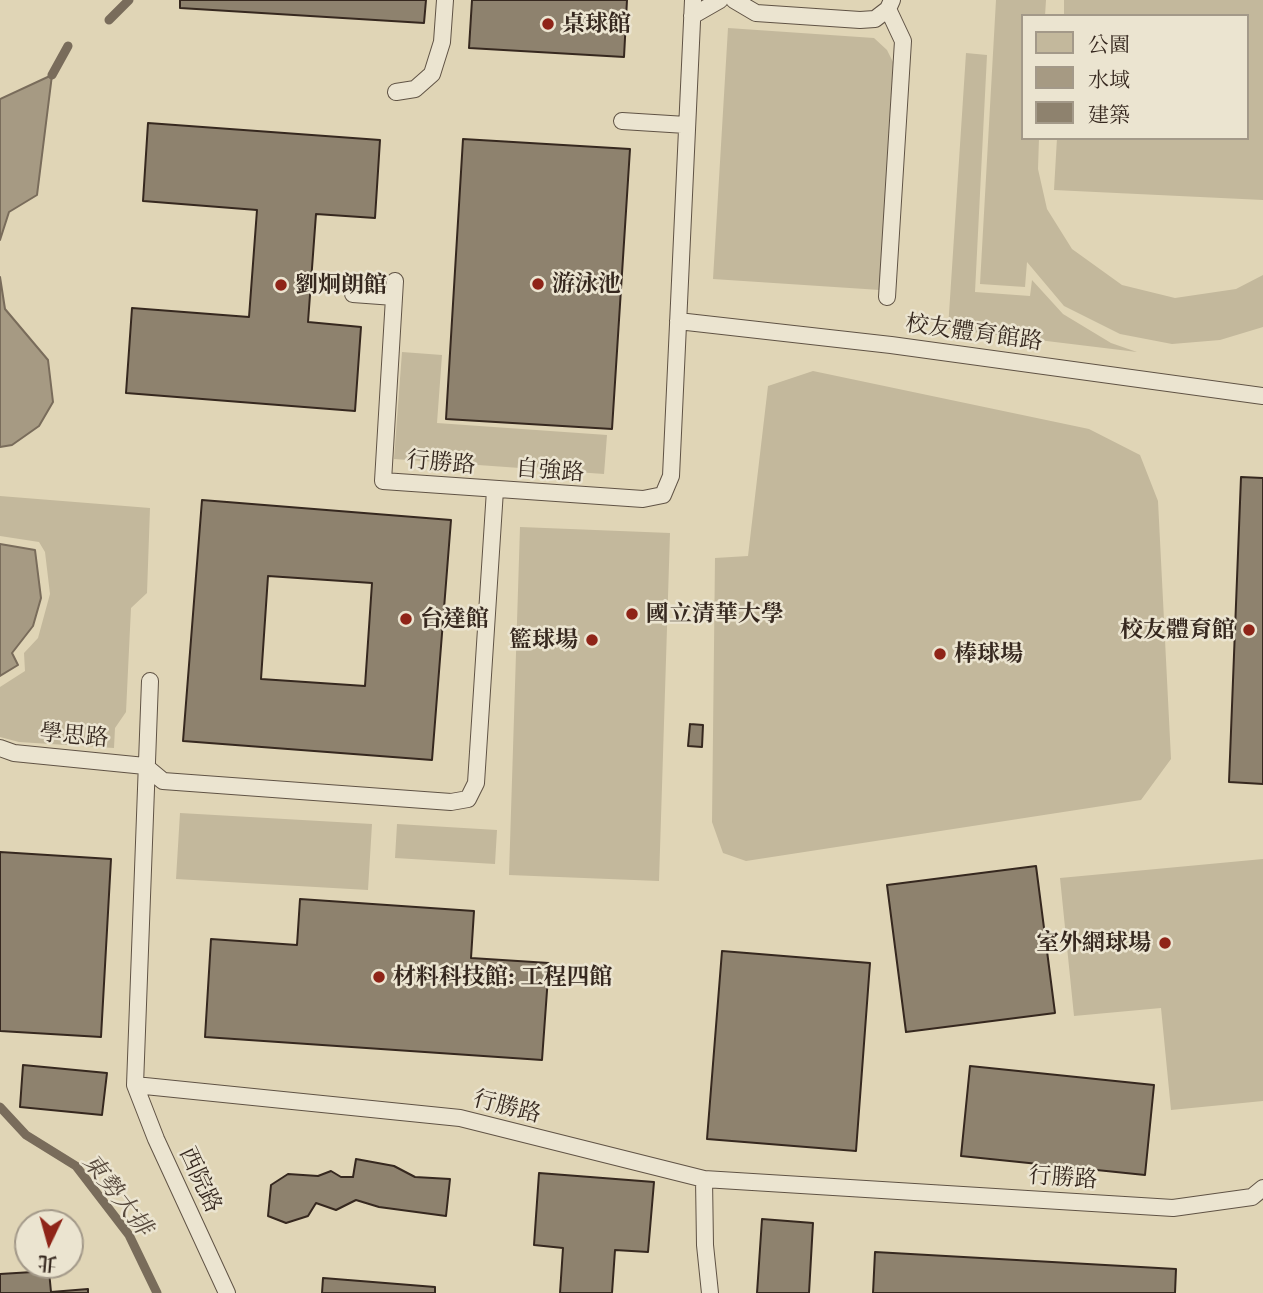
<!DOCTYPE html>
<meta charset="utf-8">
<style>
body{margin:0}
#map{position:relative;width:1263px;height:1293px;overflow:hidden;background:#e0d5b6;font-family:"Libre Caslon Text","Noto Serif TC",serif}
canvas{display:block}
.legend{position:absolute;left:1021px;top:14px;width:228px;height:126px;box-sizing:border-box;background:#ebe4d0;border:2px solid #a39989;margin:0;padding:9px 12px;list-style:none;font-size:21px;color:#36281f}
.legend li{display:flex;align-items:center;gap:14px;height:35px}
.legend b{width:35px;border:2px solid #a39989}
.north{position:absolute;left:14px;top:1209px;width:70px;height:70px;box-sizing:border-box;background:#ebe4d0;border:2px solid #a39989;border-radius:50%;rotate:185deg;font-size:19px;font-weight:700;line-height:28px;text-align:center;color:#36281f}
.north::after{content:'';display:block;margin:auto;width:24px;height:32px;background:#8f2418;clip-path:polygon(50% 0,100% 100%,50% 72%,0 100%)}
</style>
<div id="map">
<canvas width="1263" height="1293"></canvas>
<ul class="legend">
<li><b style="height:19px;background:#c3b89c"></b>公園</li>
<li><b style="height:19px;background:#a69a83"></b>水域</li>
<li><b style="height:19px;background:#8e826e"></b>建築</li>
</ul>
<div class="north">北</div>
</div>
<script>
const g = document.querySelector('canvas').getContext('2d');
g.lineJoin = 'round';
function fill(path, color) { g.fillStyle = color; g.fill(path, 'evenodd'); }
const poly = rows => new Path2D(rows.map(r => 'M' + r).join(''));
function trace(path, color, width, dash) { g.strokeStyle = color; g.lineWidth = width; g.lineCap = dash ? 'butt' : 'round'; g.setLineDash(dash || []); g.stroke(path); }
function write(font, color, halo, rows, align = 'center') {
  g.font = font + ' "Libre Caslon Text","Noto Serif TC",serif'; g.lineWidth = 5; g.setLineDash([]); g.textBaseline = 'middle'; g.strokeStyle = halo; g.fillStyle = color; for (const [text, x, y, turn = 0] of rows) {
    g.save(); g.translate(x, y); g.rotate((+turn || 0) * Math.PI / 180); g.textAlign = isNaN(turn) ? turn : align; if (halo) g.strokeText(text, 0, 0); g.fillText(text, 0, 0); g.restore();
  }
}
const green = poly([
 [996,0,1046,0,1045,16,1023,16,1023,138,1039,138,1038,169,1047,209,1072,249,1122,285,1175,298,1236,289,1263,275,1263,327,1220,340,1172,344,1120,334,1064,306,1027,262,1025,287,980,284],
 [1064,0,1263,0,1263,200,1054,190,1057,138,1247,138,1247,16,1064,16],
 [728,28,874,38,887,50,893,62,880,290,713,279],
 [966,53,987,55,975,292,1030,296,1032,280,1063,314,1111,343,1137,352,948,329],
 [402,352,442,355,437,423,607,435,604,474,394,459],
 [813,371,1089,429,1140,455,1158,501,1171,759,1141,800,746,861,723,853,712,822,715,558,748,556,768,386],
 [0,496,150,508,147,593,131,608,126,712,115,728,114,748,19,742,0,737,0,687,25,671,24,653,38,638,50,594,45,552,39,542,0,536],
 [520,527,670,533,659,881,509,875],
 [180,813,372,824,368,890,176,879],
 [397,824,497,830,495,864,395,858],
 [1263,859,1263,1101,1171,1110,1161,1008,1074,1016,1060,878]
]);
const water = poly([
 [52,75,37,195,9,212,0,240,0,99,52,75],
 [0,277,5,309,48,360,53,402,39,426,12,445,0,447,0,277],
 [0,544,35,550,41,598,33,626,12,653,18,665,0,676,0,544]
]);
const stream = poly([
 [109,20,129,0],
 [52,75,68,46],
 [0,1107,26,1135,76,1166,129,1235,157,1293]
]);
const building = poly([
 [180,0,426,0,424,23,180,8,180,0],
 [472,0,627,0,624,57,469,48,472,0],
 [148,123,380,140,375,218,316,214,308,322,361,327,355,411,126,393,132,308,249,317,257,210,143,201,148,123],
 [463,139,630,149,612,429,446,419,463,139],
 [1241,477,1263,478,1263,784,1229,782,1241,477],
 [202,500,451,520,432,760,183,741,202,500],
 [268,576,372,583,365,686,261,679,268,576],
 [690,724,703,725,702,747,688,746,690,724],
 [0,852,111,859,101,1037,0,1031,0,852],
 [1036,866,1055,1013,906,1032,887,885,1036,866],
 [300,899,474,911,471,958,549,963,542,1060,205,1037,211,939,297,945,300,899],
 [722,951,870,963,856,1151,707,1139,722,951],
 [23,1065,107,1073,102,1115,20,1107,23,1065],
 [970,1066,1154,1085,1145,1175,961,1156,970,1066],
 [356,1159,394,1166,415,1177,450,1179,446,1216,379,1207,356,1200,336,1210,316,1203,308,1216,286,1223,268,1216,271,1185,288,1174,318,1176,331,1171,341,1177,353,1177,356,1159],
 [539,1173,654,1182,648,1252,615,1250,612,1293,560,1293,563,1248,534,1245,539,1173],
 [762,1219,813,1223,809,1293,757,1293,762,1219],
 [875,1252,1176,1269,1175,1293,873,1293,875,1252],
 [49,1271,51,1292,88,1289,88,1293,0,1293,0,1274,49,1271],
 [323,1278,435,1287,435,1293,322,1293,323,1278]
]);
const service = poly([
 [734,0,756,13,860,20,875,19,888,9,892,0],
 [692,16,720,0],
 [396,92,415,89,432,74,442,42,445,0],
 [622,121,686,125],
 [395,281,383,481,643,499,663,495,671,476,693,0],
 [353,294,394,297],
 [887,297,903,41,888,9],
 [678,321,891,345,1263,396],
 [150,681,135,1085,156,1139,227,1293],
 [0,748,14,753,145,766],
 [145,766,163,781,451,802,468,799,476,783,495,490],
 [135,1085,460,1118,704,1179,1173,1208,1252,1197,1263,1188],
 [704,1179,705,1245,710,1293]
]);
const markers = [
 [548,24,7,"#8f2418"],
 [538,284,7,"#8f2418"],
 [281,285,7,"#8f2418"],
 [632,614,7,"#8f2418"],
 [406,619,7,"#8f2418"],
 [1249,630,7,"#8f2418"],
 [592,640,7,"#8f2418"],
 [940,654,7,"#8f2418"],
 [1165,943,7,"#8f2418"],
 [379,977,7,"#8f2418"]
];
const poiNames = [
 ["桌球館",562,24],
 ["游泳池",552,284],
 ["劉炯朗館",295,285],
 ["國立清華大學",646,614],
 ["台達館",420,619],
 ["校友體育館",1235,630,"right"],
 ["籃球場",578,640,"right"],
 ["棒球場",954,654],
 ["室外網球場",1151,943,"right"],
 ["材料科技館: 工程四館",393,977]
];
const streetNames = [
 ["校友體育館路",974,333,8],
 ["行勝路",441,463,5],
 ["自強路",550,471,4],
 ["學思路",74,736,5],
 ["行勝路",507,1107,14],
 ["行勝路",1063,1178,4],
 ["西院路",200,1180,65]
];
const waterNames = [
 ["東勢大排",117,1195,52]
];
fill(green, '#c3b89c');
fill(water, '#a69a83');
trace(water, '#796c5b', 2);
trace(stream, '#796c5b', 9);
fill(building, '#8e826e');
trace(building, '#36281f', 2);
trace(service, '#605345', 18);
trace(service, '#ebe4d0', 16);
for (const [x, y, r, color] of markers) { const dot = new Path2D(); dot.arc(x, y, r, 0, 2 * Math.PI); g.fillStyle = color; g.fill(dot); trace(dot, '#ebe4d0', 2.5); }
write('bold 23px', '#36281f', '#ebe4d0', poiNames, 'left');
write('23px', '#36281f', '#ebe4d0', streetNames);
write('italic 24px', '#584a3d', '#ebe4d0', waterNames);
</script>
